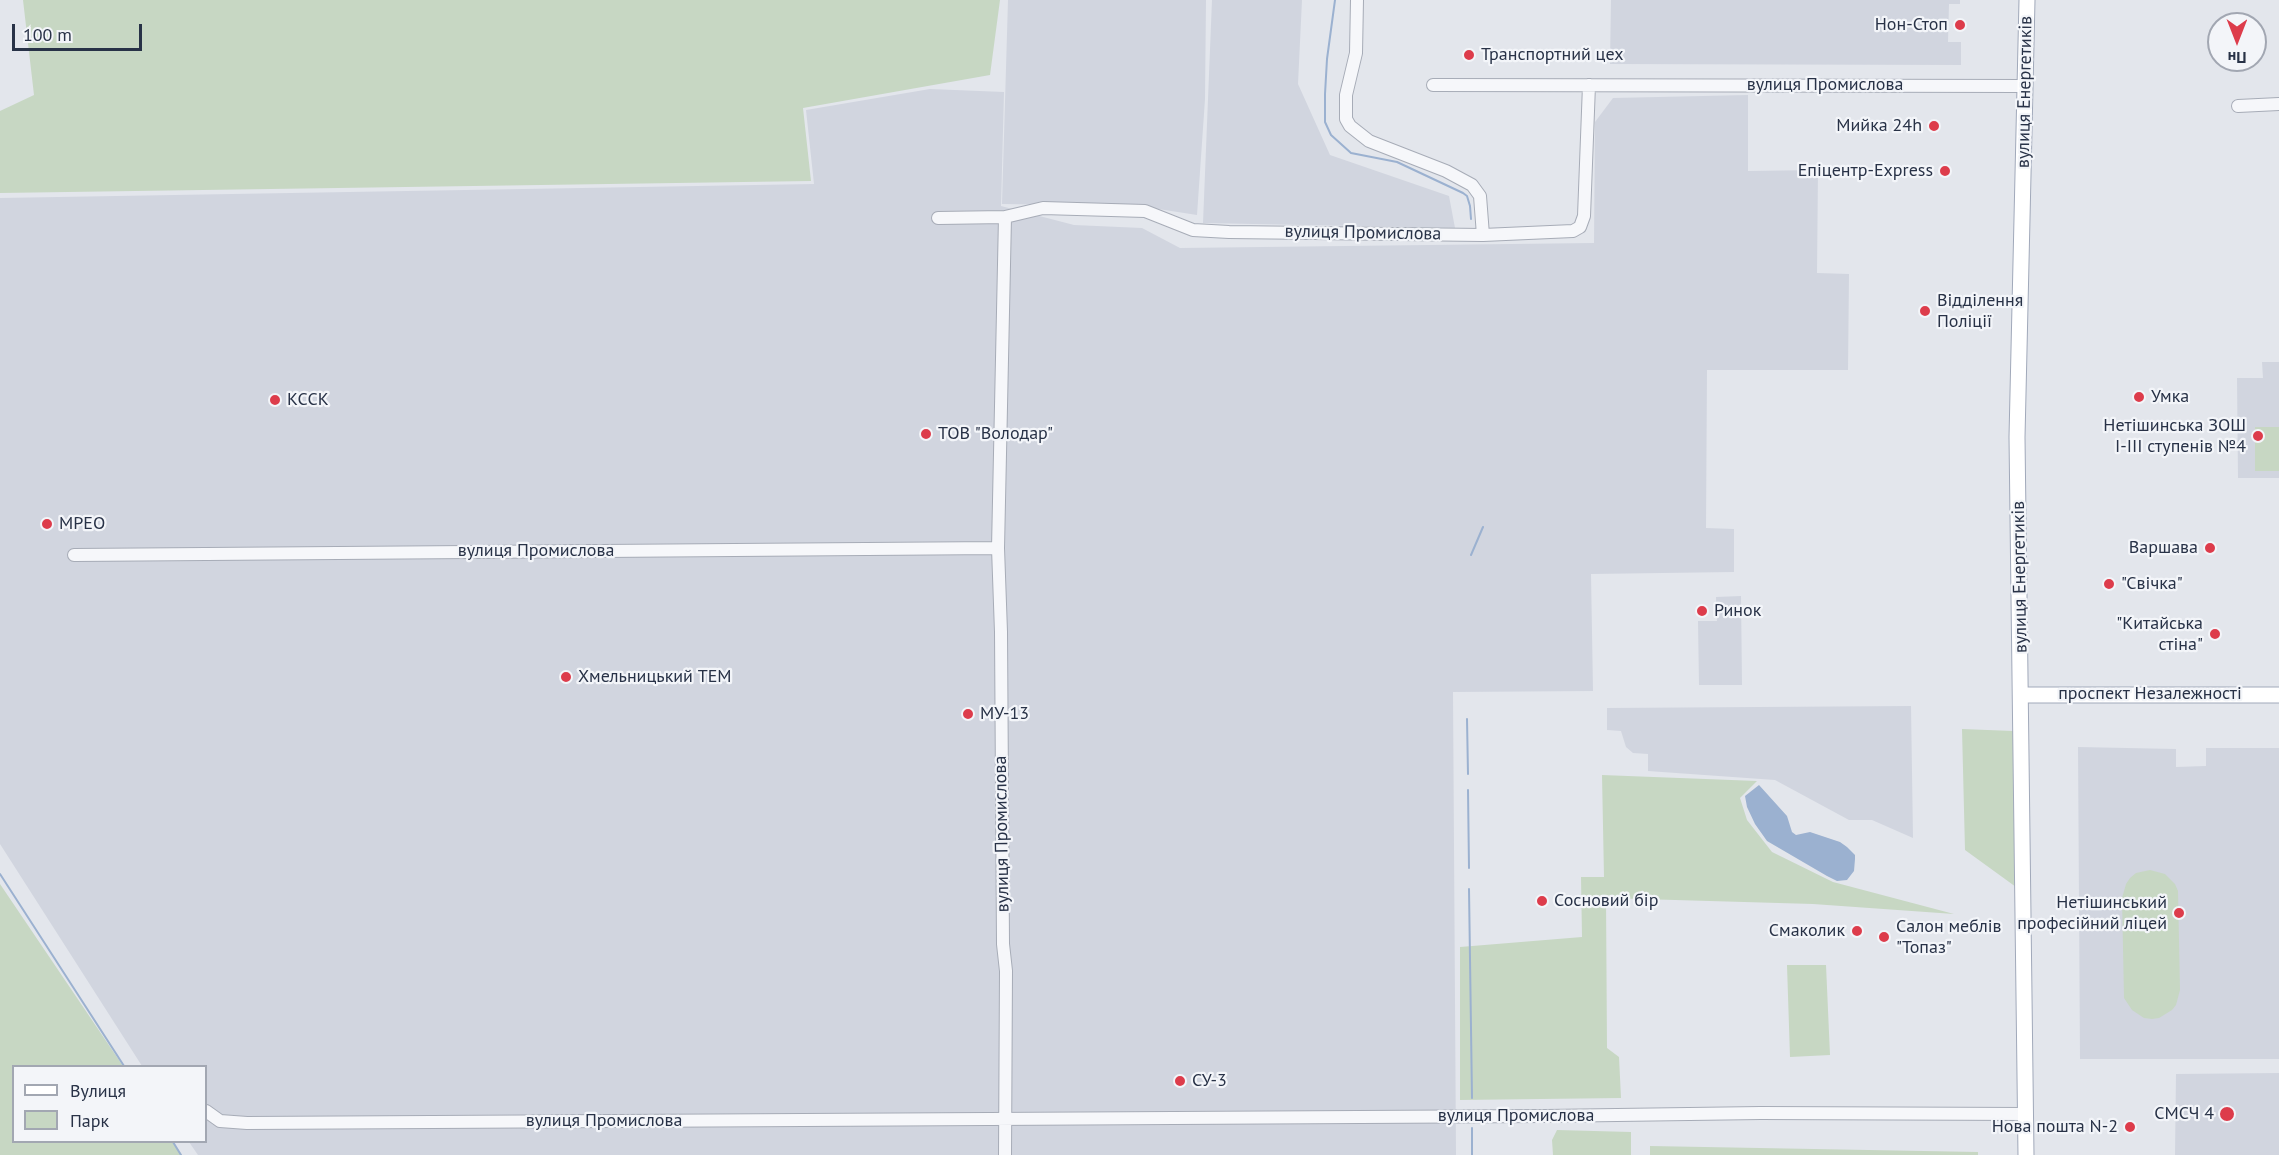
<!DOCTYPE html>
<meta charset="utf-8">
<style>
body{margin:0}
#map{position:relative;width:2279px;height:1155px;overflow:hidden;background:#e3e6ec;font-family:"PT Sans",sans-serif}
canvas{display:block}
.legend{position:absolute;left:12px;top:1065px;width:195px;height:78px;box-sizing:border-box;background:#f3f5f9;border:2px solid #a2a7b2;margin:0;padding:8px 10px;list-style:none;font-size:18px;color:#283247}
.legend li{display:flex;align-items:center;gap:12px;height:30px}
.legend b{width:30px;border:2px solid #a2a7b2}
.north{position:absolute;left:2207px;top:12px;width:60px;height:60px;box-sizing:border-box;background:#f3f5f9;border:2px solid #a2a7b2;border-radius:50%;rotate:180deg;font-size:16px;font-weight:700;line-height:24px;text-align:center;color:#283247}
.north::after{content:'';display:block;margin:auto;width:21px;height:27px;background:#dd3c4b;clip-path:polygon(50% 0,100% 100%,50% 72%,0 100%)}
.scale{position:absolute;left:12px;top:24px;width:130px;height:27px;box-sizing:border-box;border:3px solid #283247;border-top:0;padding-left:8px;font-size:18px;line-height:21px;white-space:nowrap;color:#283247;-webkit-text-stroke:4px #f3f5f9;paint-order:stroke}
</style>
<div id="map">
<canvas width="2279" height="1155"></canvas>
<ul class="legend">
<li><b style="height:8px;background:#fff"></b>Вулиця</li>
<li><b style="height:16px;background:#c7d7c3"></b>Парк</li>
</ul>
<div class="north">Пн</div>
<div class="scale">100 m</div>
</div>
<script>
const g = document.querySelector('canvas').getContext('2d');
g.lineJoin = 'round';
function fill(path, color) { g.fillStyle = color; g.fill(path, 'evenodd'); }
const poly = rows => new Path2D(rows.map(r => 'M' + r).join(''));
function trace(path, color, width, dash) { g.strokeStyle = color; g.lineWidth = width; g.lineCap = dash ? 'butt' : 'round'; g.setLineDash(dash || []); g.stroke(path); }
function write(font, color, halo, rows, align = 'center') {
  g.font = font + ' "PT Sans",sans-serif'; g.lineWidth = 4.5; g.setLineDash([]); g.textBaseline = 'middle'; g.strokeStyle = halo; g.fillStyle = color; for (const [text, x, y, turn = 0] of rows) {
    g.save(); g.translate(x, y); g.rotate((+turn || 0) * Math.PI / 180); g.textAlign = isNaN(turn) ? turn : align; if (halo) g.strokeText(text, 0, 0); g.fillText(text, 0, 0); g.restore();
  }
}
const built = poly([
 [1008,0,1206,0,1205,99,1197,215,1139,206,1002,204],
 [1212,0,1302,0,1298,84,1330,155,1449,196,1455,228,1203,223],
 [1611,0,1960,0,1960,4,1949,4,1948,42,1961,42,1961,65,1610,64],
 [930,89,1004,92,1001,206,1074,225,1142,228,1180,248,1594,243,1595,122,1613,98,1748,95,1748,171,1818,170,1817,273,1849,274,1848,370,1707,370,1706,528,1734,529,1734,572,1591,574,1593,691,1453,692,1456,1155,198,1155,189,1142,206,1142,206,1066,142,1066,0,844,0,198,814,184,806,110],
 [2262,362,2279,362,2279,478,2238,478,2237,378,2263,378],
 [1741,596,1742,685,1699,685,1698,621,1717,621,1716,597],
 [1911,706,1913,838,1872,820,1849,820,1775,780,1648,771,1648,754,1633,753,1626,747,1621,731,1607,730,1607,708],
 [2078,747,2176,749,2176,767,2206,766,2206,748,2279,748,2279,1059,2080,1059],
 [2279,1073,2279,1155,2175,1155,2176,1074]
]);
const green = poly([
 [23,0,1000,0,990,75,803,108,811,181,0,193,0,111,34,95],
 [2255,427,2279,427,2279,471,2255,471],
 [1962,729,2013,731,2016,887,1965,850],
 [1602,775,1757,781,1740,798,1747,820,1772,852,1833,882,1954,914,1813,904,1606,898,1607,1048,1619,1057,1621,1098,1460,1100,1460,947,1582,937,1581,877,1604,877],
 [2150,870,2165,874,2175,884,2178,891,2180,990,2176,1005,2172,1010,2159,1018,2152,1019,2144,1018,2132,1010,2124,998,2122,898,2126,884,2130,878,2136,873],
 [0,884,123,1066,14,1066,14,1142,173,1142,182,1155,0,1155],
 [1787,965,1826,965,1830,1055,1790,1057],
 [1557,1130,1631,1132,1631,1155,1553,1155,1552,1140],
 [1650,1146,1978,1152,1978,1155,1650,1155]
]);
const water = poly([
 [1759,785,1787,816,1792,832,1796,835,1810,832,1840,842,1847,847,1855,855,1855,859,1854,871,1847,880,1837,881,1827,876,1767,841,1755,824,1747,807,1745,796]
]);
const stream = poly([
 [1335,0,1327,59,1325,94,1325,122,1331,135,1351,153,1397,162,1463,193,1467,196,1470,206,1471,219],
 [1471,555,1483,527],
 [1467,719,1468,774],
 [1468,790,1469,868],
 [0,874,124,1066],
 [1469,889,1472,1098],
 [1472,1128,1472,1155],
 [173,1142,181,1155]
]);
const minor = poly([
 [1357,0,1356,53,1346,95,1346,119,1350,126,1369,141,1446,171,1472,185,1480,196,1483,235],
 [1433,85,2025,86],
 [2238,106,2279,104],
 [938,218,1005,217,1043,208,1145,211,1193,230,1229,232,1483,235,1573,231,1580,227,1584,216,1589,85],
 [998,548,1001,632,1003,944,1006,971,1005,1155],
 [74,555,998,548,1005,217],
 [206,1111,220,1121,247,1123,1545,1116,1761,1113,2026,1114]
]);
const major = poly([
 [2021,695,2279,695],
 [2026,1155,2017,437,2027,0]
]);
const markers = [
 [1960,25,6,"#dd3c4b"],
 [1469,55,6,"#dd3c4b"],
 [1934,126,6,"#dd3c4b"],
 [1945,171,6,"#dd3c4b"],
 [1925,311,6,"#dd3c4b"],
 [2139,397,6,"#dd3c4b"],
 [275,400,6,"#dd3c4b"],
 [926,434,6,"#dd3c4b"],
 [2258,436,6,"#dd3c4b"],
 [47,524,6,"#dd3c4b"],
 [2210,548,6,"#dd3c4b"],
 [2109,584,6,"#dd3c4b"],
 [1702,611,6,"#dd3c4b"],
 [2215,634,6,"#dd3c4b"],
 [566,677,6,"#dd3c4b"],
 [968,714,6,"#dd3c4b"],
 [1542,901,6,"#dd3c4b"],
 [2179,913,6,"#dd3c4b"],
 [1857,931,6,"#dd3c4b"],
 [1884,937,6,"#dd3c4b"],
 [1180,1081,6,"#dd3c4b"],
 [2227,1114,8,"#dd3c4b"],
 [2130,1127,6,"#dd3c4b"]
];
const poiNames = [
 ["Нон-Стоп",1948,25,"right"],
 ["Транспортний цех",1481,55],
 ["Мийка 24һ",1922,126,"right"],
 ["Епіцентр-Express",1933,171,"right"],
 ["Відділення",1937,301],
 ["Поліції",1937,322],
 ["Умка",2151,397],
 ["КССК",287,400],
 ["Нетішинська ЗОШ",2246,426,"right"],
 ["І-ІІІ ступенів №4",2246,447,"right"],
 ["ТОВ \"Володар\"",938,434],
 ["МРЕО",59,524],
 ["Варшава",2198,548,"right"],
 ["\"Свічка\"",2121,584],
 ["Ринок",1714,611],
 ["\"Китайська",2203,624,"right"],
 ["стіна\"",2203,645,"right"],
 ["Хмельницький ТЕМ",578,677],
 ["МУ-13",980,714],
 ["Сосновий бір",1554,901],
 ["Нетішинський",2167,903,"right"],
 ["професійний ліцей",2167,924,"right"],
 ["Салон меблів",1896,927],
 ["\"Топаз\"",1896,948],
 ["Смаколик",1845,931,"right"],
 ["СУ-3",1192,1081],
 ["СМСЧ 4",2214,1114,"right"],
 ["Нова пошта N-2",2118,1127,"right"]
];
const streetNames = [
 ["вулиця Промислова",1825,85],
 ["вулиця Енергетиків",2025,92,-89],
 ["вулиця Промислова",1363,233,1],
 ["вулиця Промислова",536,551],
 ["вулиця Енергетиків",2020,577,-91],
 ["проспект Незалежності",2150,694],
 ["вулиця Промислова",1002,834,-91],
 ["вулиця Промислова",1516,1116],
 ["вулиця Промислова",604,1121]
];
fill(built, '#d1d5df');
fill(green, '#c7d7c3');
fill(water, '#9bb1d0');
trace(stream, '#9bb1d0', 2);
trace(minor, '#a7acb7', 14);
trace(major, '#a1a9ba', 17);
trace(minor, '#f6f7fa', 12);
trace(major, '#fff', 15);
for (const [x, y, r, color] of markers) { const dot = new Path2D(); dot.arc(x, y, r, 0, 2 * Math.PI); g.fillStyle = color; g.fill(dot); trace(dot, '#f3f5f9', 2); }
write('18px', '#283247', '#f3f5f9', poiNames, 'left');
write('18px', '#283247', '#f3f5f9', streetNames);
</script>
